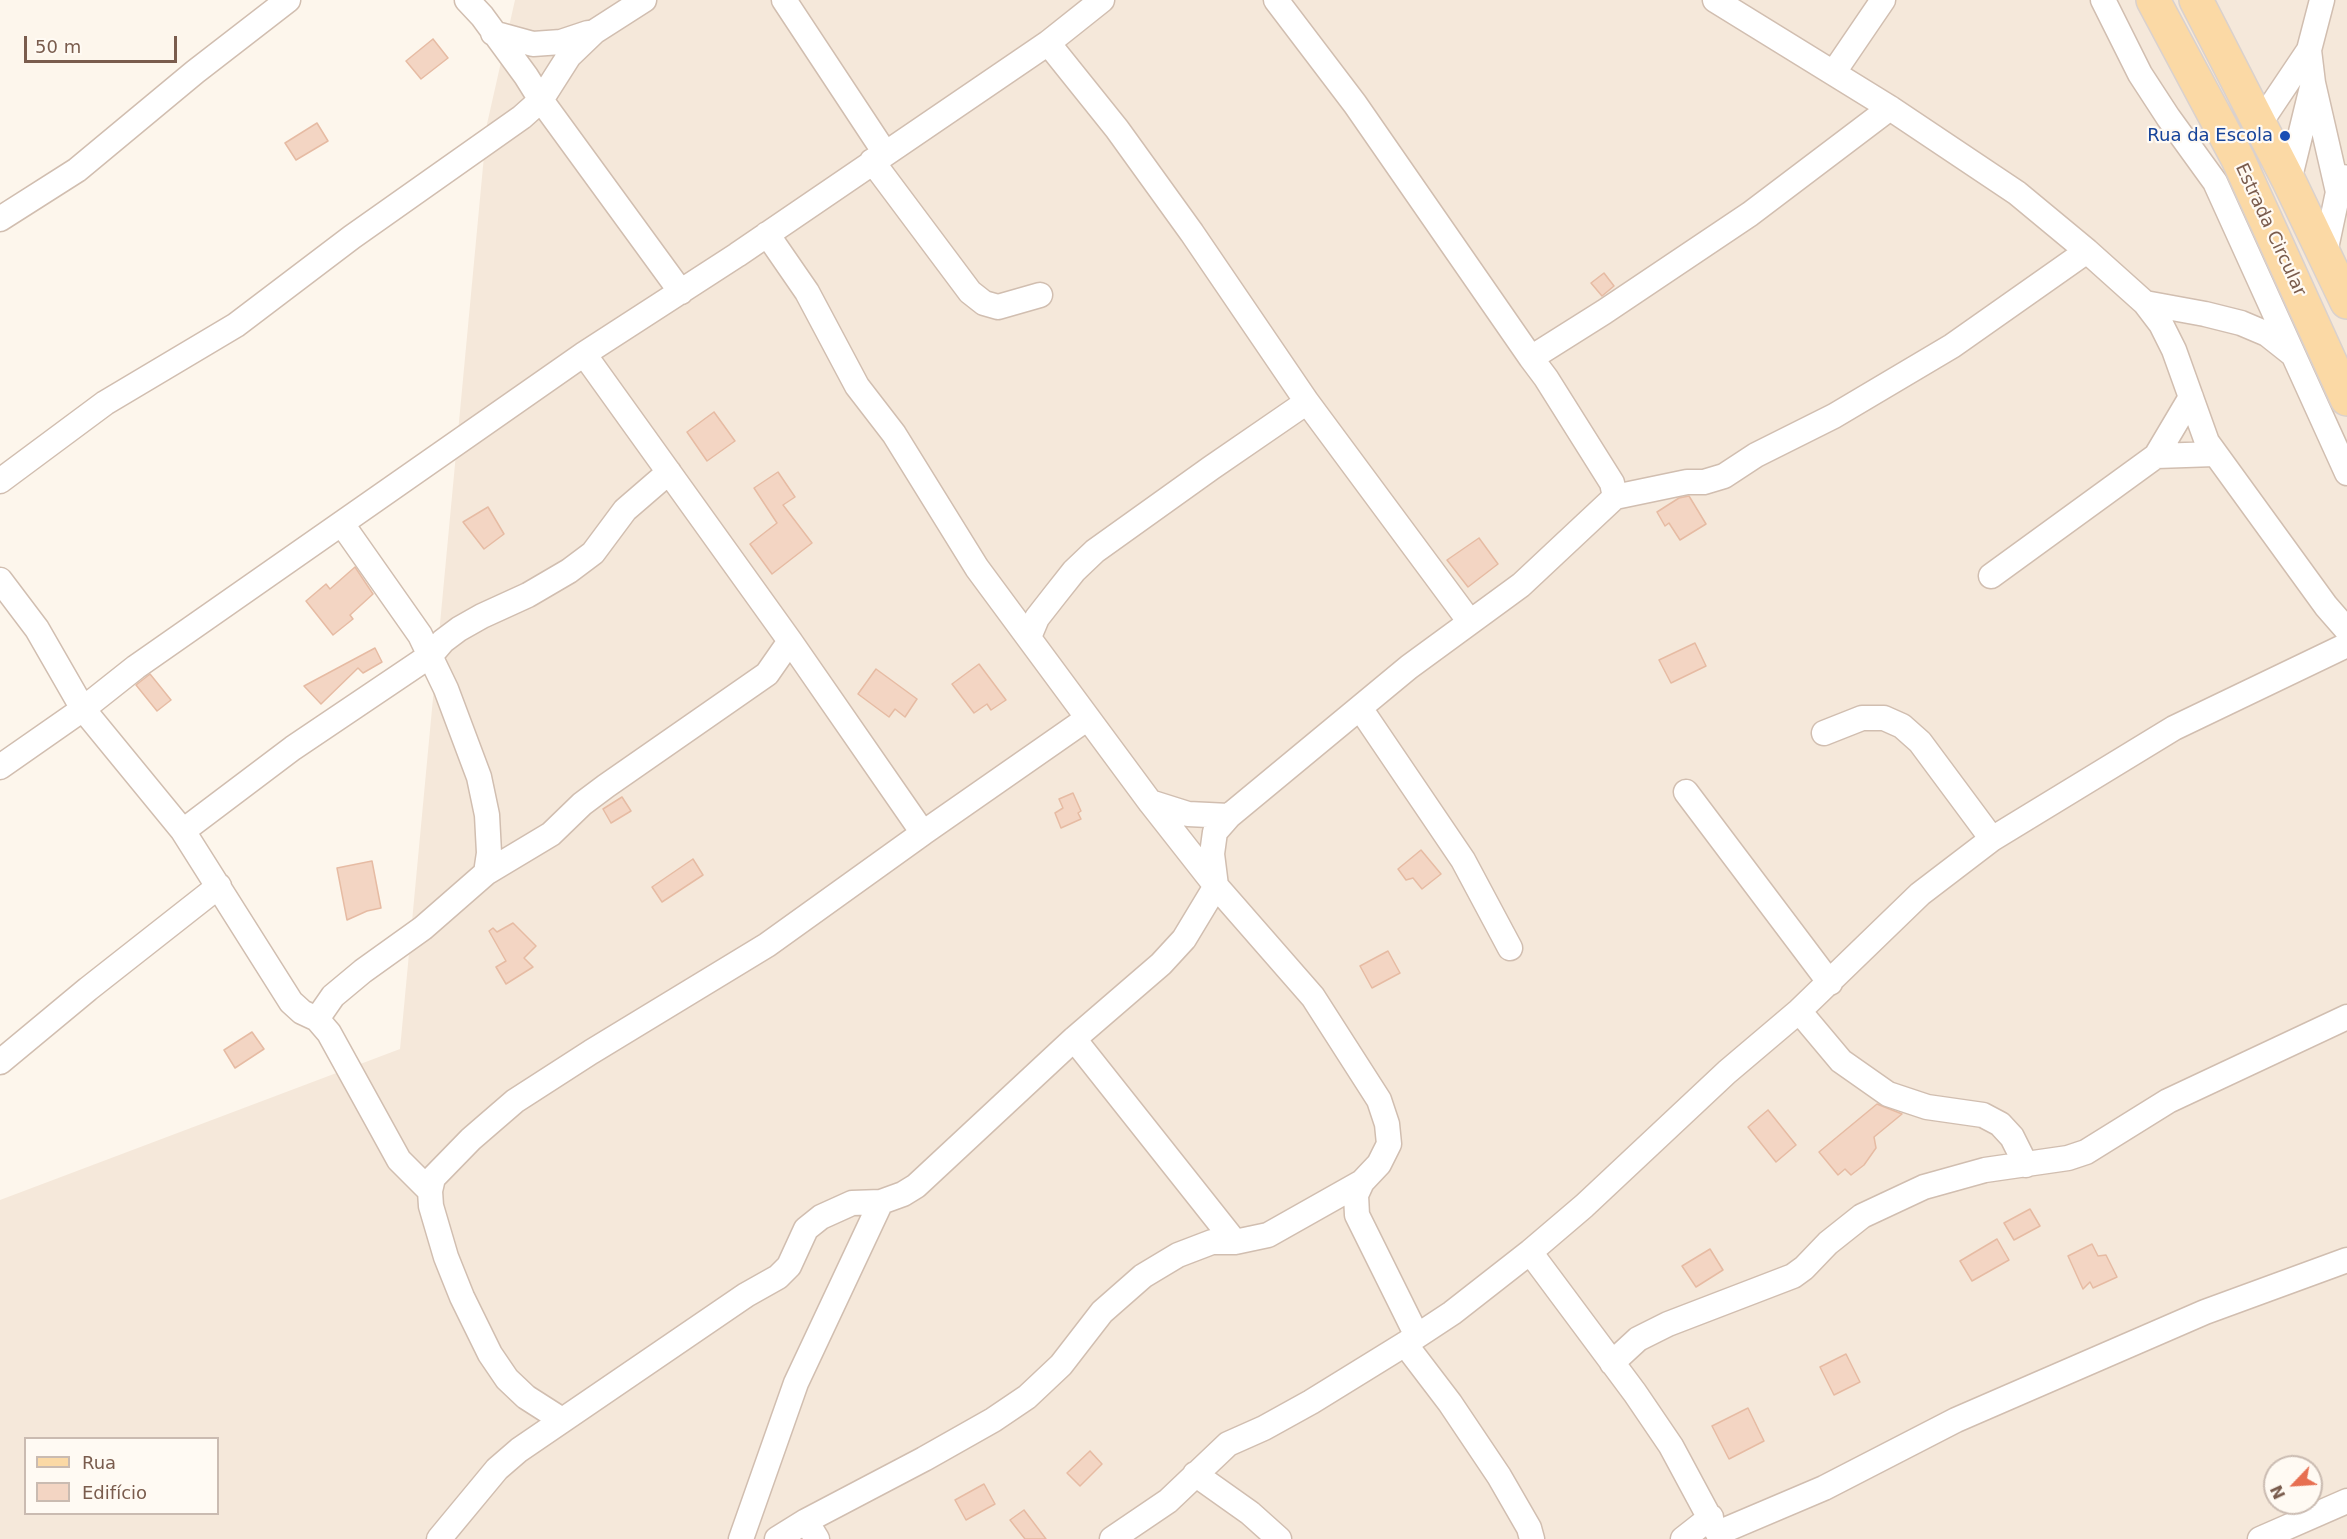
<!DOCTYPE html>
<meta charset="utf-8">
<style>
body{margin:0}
#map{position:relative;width:2347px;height:1539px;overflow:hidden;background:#fdf6ec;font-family:"DejaVu Sans",sans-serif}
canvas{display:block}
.legend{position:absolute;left:24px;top:1437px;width:195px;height:78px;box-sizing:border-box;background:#fffaf3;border:2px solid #cabbb1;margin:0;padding:8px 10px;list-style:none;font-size:18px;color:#7a5c4d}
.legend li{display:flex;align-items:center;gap:12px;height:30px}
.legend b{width:30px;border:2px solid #cabbb1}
.north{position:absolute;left:2263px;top:1455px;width:60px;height:60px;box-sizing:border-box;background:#fffaf3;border:2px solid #cabbb1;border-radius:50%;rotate:245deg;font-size:16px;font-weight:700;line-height:24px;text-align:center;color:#7a5c4d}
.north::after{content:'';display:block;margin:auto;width:21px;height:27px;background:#e76f51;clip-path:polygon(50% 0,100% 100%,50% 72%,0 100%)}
.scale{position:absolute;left:24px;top:36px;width:153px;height:27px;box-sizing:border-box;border:3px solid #7a5c4d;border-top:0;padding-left:8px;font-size:18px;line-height:21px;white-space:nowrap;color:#7a5c4d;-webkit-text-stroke:4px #fffaf3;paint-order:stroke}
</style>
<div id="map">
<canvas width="2347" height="1539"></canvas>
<ul class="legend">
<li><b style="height:8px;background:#fbd9a5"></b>Rua</li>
<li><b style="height:16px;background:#f3d5c3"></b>Edifício</li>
</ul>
<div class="north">N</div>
<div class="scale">50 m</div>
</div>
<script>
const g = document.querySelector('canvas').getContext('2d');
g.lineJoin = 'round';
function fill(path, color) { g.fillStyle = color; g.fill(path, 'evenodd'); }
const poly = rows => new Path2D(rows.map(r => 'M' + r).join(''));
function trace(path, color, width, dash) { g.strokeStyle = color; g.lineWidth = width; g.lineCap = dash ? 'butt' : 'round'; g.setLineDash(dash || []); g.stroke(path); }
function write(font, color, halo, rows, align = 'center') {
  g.font = font + ' "DejaVu Sans",sans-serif'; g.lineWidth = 4.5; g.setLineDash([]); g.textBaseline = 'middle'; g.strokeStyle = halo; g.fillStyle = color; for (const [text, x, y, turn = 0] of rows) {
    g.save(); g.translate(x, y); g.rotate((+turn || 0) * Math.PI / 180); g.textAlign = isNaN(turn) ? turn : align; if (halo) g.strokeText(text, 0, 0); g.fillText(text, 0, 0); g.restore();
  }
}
const residential = poly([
 [515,0,2347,0,2347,1539,0,1539,0,1200,400,1049,487,124],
 [26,1438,218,1438,218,1514,26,1514],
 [2275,1467,2311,1467,2311,1503,2275,1503]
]);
const building = poly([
 [433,39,448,58,421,79,406,61,433,39],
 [317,123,328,141,296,160,285,143,317,123],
 [1604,273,1614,286,1602,296,1591,283,1604,273],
 [714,412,735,441,707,461,687,432,714,412],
 [778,472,795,497,783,505,812,543,772,574,750,544,777,523,754,488,778,472],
 [1689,496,1706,524,1680,540,1669,523,1665,526,1657,512,1679,498,1689,496],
 [488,507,504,534,484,549,463,522,488,507],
 [1479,538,1498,564,1468,587,1447,560,1479,538],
 [355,567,373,594,350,615,353,619,333,635,306,601,326,584,330,589,355,567],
 [1695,643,1706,666,1671,683,1659,660,1695,643],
 [375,648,382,662,363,673,358,668,321,704,304,686,375,648],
 [979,664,1006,700,991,710,987,704,974,713,952,684,979,664],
 [876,669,917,699,905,717,895,709,889,717,858,694,876,669],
 [150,674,171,700,157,711,136,685,150,674],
 [1073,793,1081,811,1078,813,1081,819,1061,828,1055,813,1063,808,1059,799,1073,793],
 [622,797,631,811,611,823,603,809,622,797],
 [1421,850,1441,874,1422,889,1413,878,1406,880,1398,869,1421,850],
 [693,859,703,875,662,902,652,887,693,859],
 [372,861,381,908,367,911,347,920,337,868,372,861],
 [513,923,536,946,524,958,533,967,506,984,496,967,506,961,489,931,493,928,497,932,513,923],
 [1388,951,1400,973,1372,988,1360,966,1388,951],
 [252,1032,264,1049,235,1068,224,1050,252,1032],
 [1877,1104,1902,1114,1874,1137,1876,1148,1864,1165,1851,1175,1845,1169,1838,1175,1819,1152,1877,1104],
 [1768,1110,1796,1145,1776,1162,1748,1127,1768,1110],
 [2030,1209,2040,1226,2014,1240,2004,1223,2030,1209],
 [1997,1239,2009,1260,1972,1281,1960,1261,1997,1239],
 [2092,1244,2098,1256,2106,1255,2117,1277,2093,1288,2090,1282,2083,1289,2068,1256,2092,1244],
 [1710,1249,1723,1270,1696,1287,1682,1266,1710,1249],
 [1846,1354,1860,1382,1834,1395,1820,1367,1846,1354],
 [1748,1408,1764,1441,1729,1459,1712,1426,1748,1408],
 [1090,1451,1102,1464,1080,1486,1067,1473,1090,1451],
 [984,1484,995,1504,966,1520,955,1500,984,1484],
 [1024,1510,1046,1539,1025,1539,1010,1520,1024,1510]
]);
const minor = poly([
 [467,0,482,16,526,76,541,100,681,292],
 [784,0,885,153],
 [1276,0,1355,104,1531,358],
 [1715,0,1890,108,2017,193,2087,251,2145,303,2161,324,2174,350,2207,442,2326,606,2347,630],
 [2103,0,2140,74,2168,117,2215,182,2347,473],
 [493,33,533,44,561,42,588,33],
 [1048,43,1117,129,1192,233,1307,402,1470,622],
 [2309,50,2313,83,2338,192],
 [1834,72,1883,0],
 [2260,123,2309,50,2322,0],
 [872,161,970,292,984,303,998,307,1040,295],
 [2289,181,2312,87],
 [0,219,77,170,195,72,288,0],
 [767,234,807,292,857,386,894,434,977,568,1150,802,1216,886,1313,997,1379,1100,1387,1124,1389,1144,1379,1164,1362,1182,1356,1195,1357,1215,1417,1336],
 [2325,253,2338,192,2343,177],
 [2145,303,2205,314,2241,323,2267,334,2291,353],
 [584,354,790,641,923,833,1088,718],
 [2156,456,2215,454],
 [0,481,105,403,236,325,352,237,522,117,541,100,569,56,594,32,644,0],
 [1615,497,1612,483,1546,378,1531,358,1604,312,1750,214,1890,108],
 [1991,576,2156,456,2191,397],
 [0,580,37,629,83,709,183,831,291,1002,302,1012,317,1019,329,1033,399,1160,430,1191],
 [1029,637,1037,618,1055,595,1074,571,1095,551,1211,468,1307,402],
 [1360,708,1463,860,1510,948],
 [1824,733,1862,718,1884,718,1902,726,1920,742,1992,839],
 [0,767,83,709,136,667,584,354,737,255,1048,43,1102,0],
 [1686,792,1830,983],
 [1150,802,1188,814,1229,816],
 [183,831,293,748,431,655,443,641,459,629,482,616,528,595,569,571,593,553,625,510,669,472],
 [486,873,551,834,582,804,606,786,767,674,790,641],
 [1799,1011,1841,1061,1888,1094,1927,1107,1983,1115,2000,1124,2012,1137,2026,1165],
 [317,1019,333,996,363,971,423,928,486,873,489,853,487,815,479,777,446,689,420,635,342,524],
 [1074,1039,1235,1242],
 [0,1062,88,989,219,886],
 [1530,1252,1635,1393,1671,1446,1721,1539],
 [1405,1344,1450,1403,1499,1476,1529,1528,1532,1539],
 [1612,1363,1638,1339,1668,1324,1793,1276,1804,1268,1828,1243,1862,1216,1924,1187,1985,1170,2068,1158,2086,1152,2168,1101,2347,1017],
 [562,1420,526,1397,507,1379,490,1354,462,1297,446,1257,431,1206,430,1191,433,1178,471,1139,515,1101,591,1052,767,945,923,833],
 [1195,1474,1250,1513,1279,1539],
 [806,1521,817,1539],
 [1718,1533,1824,1488,1956,1420,2205,1312,2347,1260],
 [439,1539,497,1469,519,1450,746,1295,778,1277,789,1266,806,1229,821,1217,852,1203,881,1202,903,1194,916,1186,1074,1039,1161,964,1184,939,1216,886,1212,854,1215,832,1229,816,1409,667,1521,585,1615,497,1687,482,1704,482,1724,476,1756,455,1834,416,1952,346,2087,251],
 [741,1539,796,1383,881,1202],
 [777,1539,806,1521,924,1459,993,1420,1027,1397,1061,1365,1102,1312,1143,1276,1178,1255,1212,1242,1235,1242,1268,1235,1362,1182],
 [1112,1539,1168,1501,1228,1444,1264,1428,1311,1402,1405,1344,1452,1313,1530,1252,1584,1206,1727,1072,1799,1011,1920,894,1992,839,2174,728,2347,645],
 [1683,1539,1711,1517],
 [2260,1539,2347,1501]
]);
const primary = poly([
 [2153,0,2238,159,2347,399],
 [2196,0,2289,181,2347,302]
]);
const markers = [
 [2285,136,6,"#1a4fb4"]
];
const transitNames = [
 ["Rua da Escola",2273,136]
];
const streetNames = [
 ["Estrada Circular",2270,230,65]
];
fill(residential, '#f5e8da');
fill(building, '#f3d5c3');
trace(building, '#e6bba3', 1.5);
trace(minor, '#d1beb0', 27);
trace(primary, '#dad1cd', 36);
trace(minor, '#fff', 24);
trace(primary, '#fbd9a5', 33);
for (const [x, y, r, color] of markers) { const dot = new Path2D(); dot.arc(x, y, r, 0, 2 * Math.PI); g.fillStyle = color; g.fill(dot); trace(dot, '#fffaf3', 2); }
write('18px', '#164399', '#fffaf3', transitNames, 'right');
write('18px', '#7a5c4d', '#fffaf3', streetNames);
</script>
